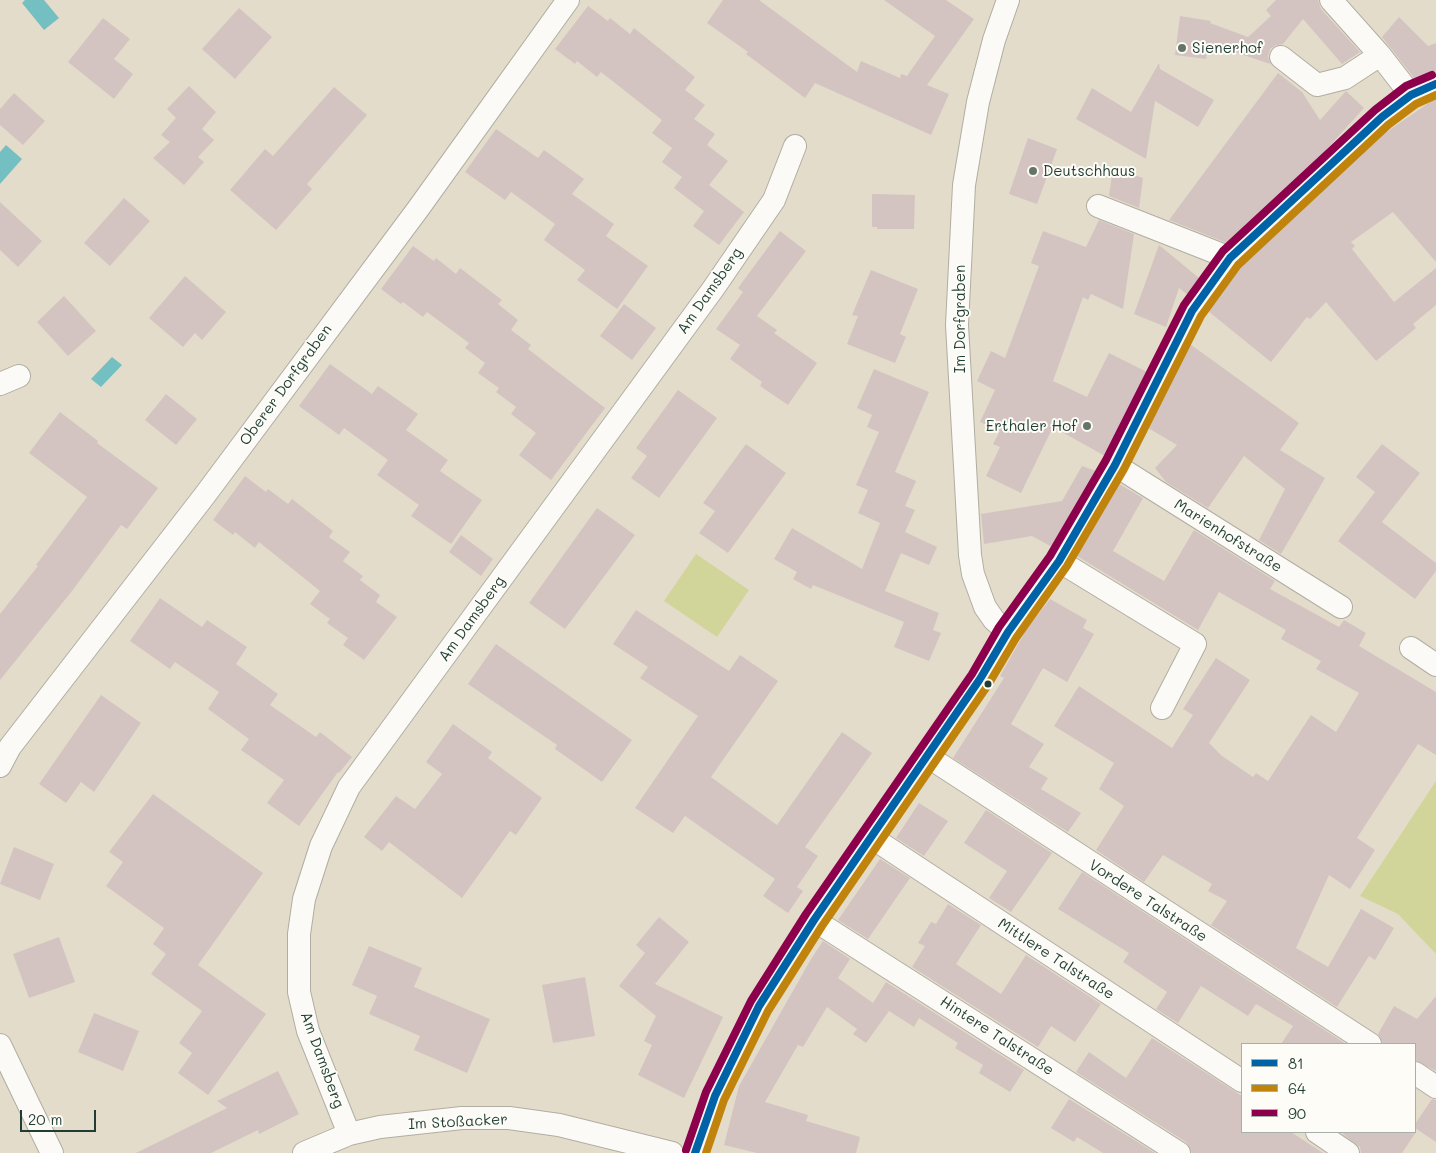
<!DOCTYPE html>
<meta charset="utf-8">
<style>
body{margin:0}
#map{position:relative;width:1436px;height:1153px;overflow:hidden;background:#e4dcca;font-family:Mali,sans-serif}
canvas{display:block}
.legend{position:absolute;left:1241px;top:1043px;width:175px;height:90px;box-sizing:border-box;background:#fdfcf7;border:1px solid #a4b0a9;margin:0;padding:6px 9px;list-style:none;font-size:15px;color:#1f3d34}
.legend li{display:flex;align-items:center;gap:10px;height:25px}
.legend b{width:25px;border:1px solid #a4b0a9}
.scale{position:absolute;left:20px;top:1110px;width:76px;height:22px;box-sizing:border-box;border:2px solid #1f3d34;border-top:0;padding-left:6px;font-size:15px;line-height:18px;white-space:nowrap;color:#1f3d34;-webkit-text-stroke:4px #fdfcf7;paint-order:stroke}
</style>
<div id="map">
<canvas width="1436" height="1153"></canvas>
<ul class="legend">
<li><b style="height:6px;background:#0062a7"></b>81</li>
<li><b style="height:6px;background:#c0840d"></b>64</li>
<li><b style="height:6px;background:#8d004c"></b>90</li>
</ul>
<div class="scale">20 m</div>
</div>
<script>
const g = document.querySelector('canvas').getContext('2d');
g.lineJoin = 'round';
function fill(path, color) { g.fillStyle = color; g.fill(path, 'evenodd'); }
const poly = rows => new Path2D(rows.map(r => 'M' + r).join(''));
function trace(path, color, width, dash) { g.strokeStyle = color; g.lineWidth = width; g.lineCap = dash ? 'butt' : 'round'; g.setLineDash(dash || []); g.stroke(path); }
function write(font, color, halo, rows, align = 'center') {
  g.font = font + ' Mali,sans-serif'; g.lineWidth = 4; g.setLineDash([]); g.textBaseline = 'middle'; g.strokeStyle = halo; g.fillStyle = color; for (const [text, x, y, turn = 0] of rows) {
    g.save(); g.translate(x, y); g.rotate((+turn || 0) * Math.PI / 180); g.textAlign = isNaN(turn) ? turn : align; if (halo) g.strokeText(text, 0, 0); g.fillText(text, 0, 0); g.restore();
  }
}
const green = poly([
 [696,554,749,590,717,637,664,601],
 [1436,781,1436,954,1398,914,1360,896]
]);
const water = poly([
 [25,0,44,0,59,18,44,30,22,3],
 [6,145,22,159,0,184,0,152],
 [112,357,122,365,101,387,91,379]
]);
const building = poly([
 [723,0,759,0,857,72,861,61,900,78,901,74,907,76,935,36,884,0,946,0,974,19,927,85,949,94,931,135,815,83,805,98,746,54,748,52,707,23],
 [1276,0,1318,0,1321,9,1360,52,1342,64,1303,19,1283,44,1276,45,1270,49,1268,56,1270,64,1208,43,1206,59,1175,55,1180,16,1211,21,1210,23,1248,37,1271,16,1266,10],
 [588,6,608,21,610,18,630,34,634,28,695,77,685,90,705,105,694,119,715,134,707,145,728,161,709,185,744,212,719,245,693,226,704,211,674,188,682,177,662,162,672,148,652,133,662,120,601,72,597,77,577,61,575,64,555,49],
 [239,8,272,37,235,79,202,49],
 [1399,17,1428,46,1436,43,1436,71,1415,79,1382,37],
 [103,18,130,39,114,59,133,74,114,99,68,62],
 [1159,63,1160,69,1214,100,1198,127,1155,101,1146,159,1076,119,1092,88,1131,112],
 [1278,73,1302,92,1320,120,1346,91,1364,108,1315,162,1227,243,1169,220],
 [189,86,216,112,202,129,214,140,198,157,204,162,184,185,153,158,170,142,161,135,176,118,167,109],
 [334,87,367,115,307,184,312,189,276,230,230,190,265,149,273,156],
 [14,93,45,121,23,145,0,125,0,109],
 [1436,98,1436,262,1393,212,1351,242,1355,246,1352,249,1394,302,1436,268,1436,305,1413,324,1416,328,1376,361,1326,302,1310,319,1307,317,1271,362,1208,311,1240,267,1382,135],
 [496,129,538,158,544,150,584,179,572,194,614,224,606,236,648,266,617,309,577,280,585,270,544,240,555,224,511,192,505,200,465,172],
 [1028,138,1057,149,1037,204,1009,194],
 [1113,168,1143,178,1139,208,1109,196],
 [872,194,915,195,914,229,877,229,877,227,872,227],
 [124,198,150,221,110,266,84,243],
 [0,202,42,241,18,267,0,250],
 [1099,220,1134,234,1123,309,1091,294,1088,300,1083,297,1053,381,1087,397,1109,353,1147,372,1105,456,1053,427,1021,493,986,476,1000,447,993,444,1000,431,980,422,995,390,977,381,991,351,1005,358,1039,266,1031,263,1043,231,1086,247],
 [780,231,806,251,757,316,777,330,774,333,817,363,788,405,760,386,762,382,730,359,740,345,716,329,743,292,738,288],
 [1159,245,1199,278,1188,295,1179,288,1166,327,1134,314],
 [413,246,434,261,436,258,456,274,460,268,502,300,498,304,518,320,511,330,531,345,528,349,605,408,551,480,519,455,536,433,511,414,516,407,496,392,499,388,478,373,485,363,465,348,469,343,427,312,423,317,403,302,401,304,381,289],
 [871,270,918,289,900,334,906,337,895,363,847,344,858,316,852,315],
 [185,276,226,312,202,340,195,333,183,347,149,318],
 [64,296,96,331,68,356,37,322],
 [624,304,656,328,632,360,600,336],
 [1190,344,1299,423,1280,450,1325,478,1281,554,1259,540,1285,489,1244,456,1208,508,1166,482,1155,468,1177,445,1148,428],
 [330,364,372,394,378,386,418,414,406,430,448,460,440,471,482,500,451,544,411,516,419,505,377,475,388,460,344,428,339,435,299,406],
 [874,369,929,392,895,472,916,481,905,506,915,510,905,532,937,547,929,565,901,553,885,591,939,613,933,630,941,633,929,661,894,647,904,622,813,585,811,589,793,579,797,572,774,559,792,528,862,569,880,523,858,513,868,490,856,485,879,432,867,427,872,415,857,408],
 [678,390,717,418,659,498,631,478,647,456,636,448],
 [166,394,197,419,176,445,145,420],
 [60,412,98,441,97,443,158,488,127,529,121,525,72,591,0,680,0,614,38,566,36,565,87,497,29,453],
 [746,444,786,473,728,553,699,533,715,511,703,503],
 [1382,444,1420,473,1382,522,1436,563,1436,571,1415,599,1338,541,1375,492,1356,477],
 [1082,466,1096,471,1052,547,1032,536,984,544,981,514,1062,501],
 [245,476,266,492,268,489,288,504,292,499,333,531,329,537,350,552,343,561,363,576,360,580,380,595,376,602,397,617,364,660,343,645,348,638,327,623,330,619,310,604,320,591,259,542,255,548,235,532,233,535,213,520],
 [1119,484,1143,498,1113,551,1164,581,1194,530,1275,581,1270,589,1339,627,1344,620,1366,633,1359,646,1436,692,1436,755,1418,744,1357,838,1375,850,1350,889,1329,875,1296,948,1328,967,1361,909,1394,928,1375,960,1369,956,1337,1007,1211,925,1227,901,1208,891,1212,884,1163,855,1144,882,1096,850,1124,806,1099,789,1114,763,1054,726,1079,686,1172,748,1193,715,1183,709,1216,658,1250,680,1209,743,1222,756,1253,777,1256,773,1268,781,1311,715,1336,732,1359,693,1316,669,1321,661,1281,639,1286,630,1219,592,1198,630,1077,556],
 [597,508,635,535,565,629,529,603],
 [461,535,493,559,481,576,449,552],
 [160,598,202,627,207,620,247,647,236,664,278,694,270,705,316,737,320,732,352,757,339,773,338,772,299,826,267,803,284,780,241,750,249,739,208,709,219,692,175,662,170,669,130,641],
 [1050,599,1087,620,1083,628,1094,634,1067,682,1043,668,1011,724,1044,744,1029,767,1048,778,1041,789,1081,813,1068,832,953,758,1004,678,1000,676,1026,630],
 [636,610,729,671,740,655,778,681,711,777,777,825,842,732,872,753,805,847,818,856,797,887,803,891,788,913,763,896,775,879,685,816,673,833,635,808,698,716,640,678,648,667,613,644],
 [496,644,632,740,602,782,555,749,557,745,468,684],
 [101,695,141,723,94,792,81,782,66,803,39,784],
 [453,724,492,752,488,758,542,798,516,835,510,831,462,898,389,842,382,851,364,837,396,796,415,809,442,774,426,762],
 [153,794,263,873,198,965,266,1014,208,1095,178,1073,192,1053,179,1043,202,1011,151,974,166,954,153,944,164,928,106,886,123,862,109,852],
 [919,803,948,821,924,856,896,838],
 [986,810,1052,853,1011,912,989,898,1007,871,964,843],
 [14,847,54,864,40,900,0,884],
 [880,859,910,878,868,939,838,920],
 [1082,872,1346,1044,1281,1044,1293,1026,1256,1004,1248,1016,1201,986,1178,1023,1156,1009,1167,992,1123,962,1129,953,1058,909],
 [948,904,981,925,956,964,1001,994,1026,955,1101,1004,1075,1042,1051,1026,1038,1047,912,967,925,946,918,943,931,922,936,924],
 [659,917,689,942,655,984,723,1017,684,1098,638,1075,652,1045,644,1041,656,1016,619,986,645,953,636,945],
 [59,937,75,982,29,998,13,954],
 [823,941,850,959,838,978,873,1003,886,982,1024,1070,1010,1092,979,1073,983,1065,955,1048,958,1043,919,1018,914,1027,889,1011,866,1043,853,1034,857,1029,827,1007,803,1047,798,1045,765,1102,808,1115,806,1121,860,1137,856,1153,757,1153,724,1145,739,1086,811,959],
 [369,946,422,968,414,987,490,1019,467,1073,414,1050,420,1036,369,1014,377,996,352,985],
 [585,977,595,1036,553,1043,542,985],
 [1436,996,1436,1071,1415,1060,1415,1044,1383,1044,1378,1034,1394,1006,1417,1019],
 [94,1013,139,1031,123,1071,78,1052],
 [1152,1038,1242,1096,1242,1132,1291,1132,1323,1153,1192,1153,1186,1142,1076,1072,1089,1052,1126,1078],
 [278,1071,299,1114,259,1134,258,1130,211,1153,136,1153,227,1108,217,1101],
 [1069,1099,1155,1153,1103,1153,1077,1137,1074,1142,1051,1128],
 [1432,1099,1436,1100,1436,1142,1415,1128,1415,1124],
 [1344,1132,1416,1132,1402,1153,1361,1153,1360,1147,1343,1134]
]);
const street = poly([
 [1331,0,1380,55,1411,95],
 [1281,57,1317,85,1345,78,1380,55],
 [1098,206,1230,258],
 [0,384,19,376],
 [1115,465,1341,607],
 [1059,561,1195,644,1162,708],
 [1008,632,994,620,985,607,973,574,970,555,957,325,964,185,978,102,994,40,1008,0],
 [1411,648,1436,665],
 [927,756,1370,1044],
 [0,766,10,747,205,495,418,209,568,0],
 [871,837,1242,1081],
 [814,920,1179,1153],
 [0,1045,52,1153],
 [1415,1073,1436,1087],
 [1317,1132,1348,1153],
 [349,1134,308,1031,299,992,299,934,304,899,321,846,349,787,713,289,774,200,795,146],
 [304,1153,349,1134,380,1127,462,1118,509,1118,559,1125,672,1153],
 [695,1153,715,1096,759,1006,814,920,980,679,1008,632,1036,596,1059,561,1115,465,1192,311,1230,258,1382,117,1411,95,1436,84]
]);
const bus1 = poly([
 [695,1153,715,1096,759,1006,814,920,980,679,1008,632,1059,561,1115,465,1192,311,1230,258,1382,117,1411,95,1436,84]
]);
const bus2 = poly([
 [706,1153,724,1100,768,1011,822,926,988,685,1016,638,1067,566,1124,469,1201,316,1238,265,1388,125,1416,104,1436,95]
]);
const bus3 = poly([
 [686,1150,706,1092,751,1001,806,914,972,674,999,627,1050,556,1106,460,1184,305,1223,251,1375,110,1406,86,1432,75]
]);
const markers = [
 [1182,48,5,"#647568"],
 [1033,171,5,"#647568"],
 [1087,426,5,"#647568"],
 [988,684,4.5,"#1f3d34"]
];
const poiNames = [
 ["Sienerhof",1192,48],
 ["Deutschhaus",1043,171],
 ["Erthaler Hof",1077,426,"right"]
];
const streetNames = [
 ["Am Damsberg",710,291,-55],
 ["Im Dorfgraben",960,319,-90],
 ["Oberer Dorfgraben",286,385,-54],
 ["Marienhofstraße",1228,536,32],
 ["Am Damsberg",472,619,-54],
 ["Vordere Talstraße",1148,901,33],
 ["Mittlere Talstraße",1056,959,33],
 ["Hintere Talstraße",997,1036,33],
 ["Am Damsberg",322,1060,70],
 ["Im Stoßacker",458,1122,-3]
];
fill(green, '#d1d59a');
fill(water, '#73bfc1');
fill(building, '#d3c4c2');
trace(street, '#b0aea2', 24);
trace(street, '#fbfaf7', 22);
trace(bus1, '#0062a7', 8);
trace(bus2, '#c0840d', 8);
trace(bus3, '#8d004c', 8);
for (const [x, y, r, color] of markers) { const dot = new Path2D(); dot.arc(x, y, r, 0, 2 * Math.PI); g.fillStyle = color; g.fill(dot); trace(dot, '#fdfcf7', 2); }
write('15px', '#1f3d34', '#fdfcf7', poiNames, 'left');
write('15px', '#1f3d34', '#fdfcf7', streetNames);
</script>
